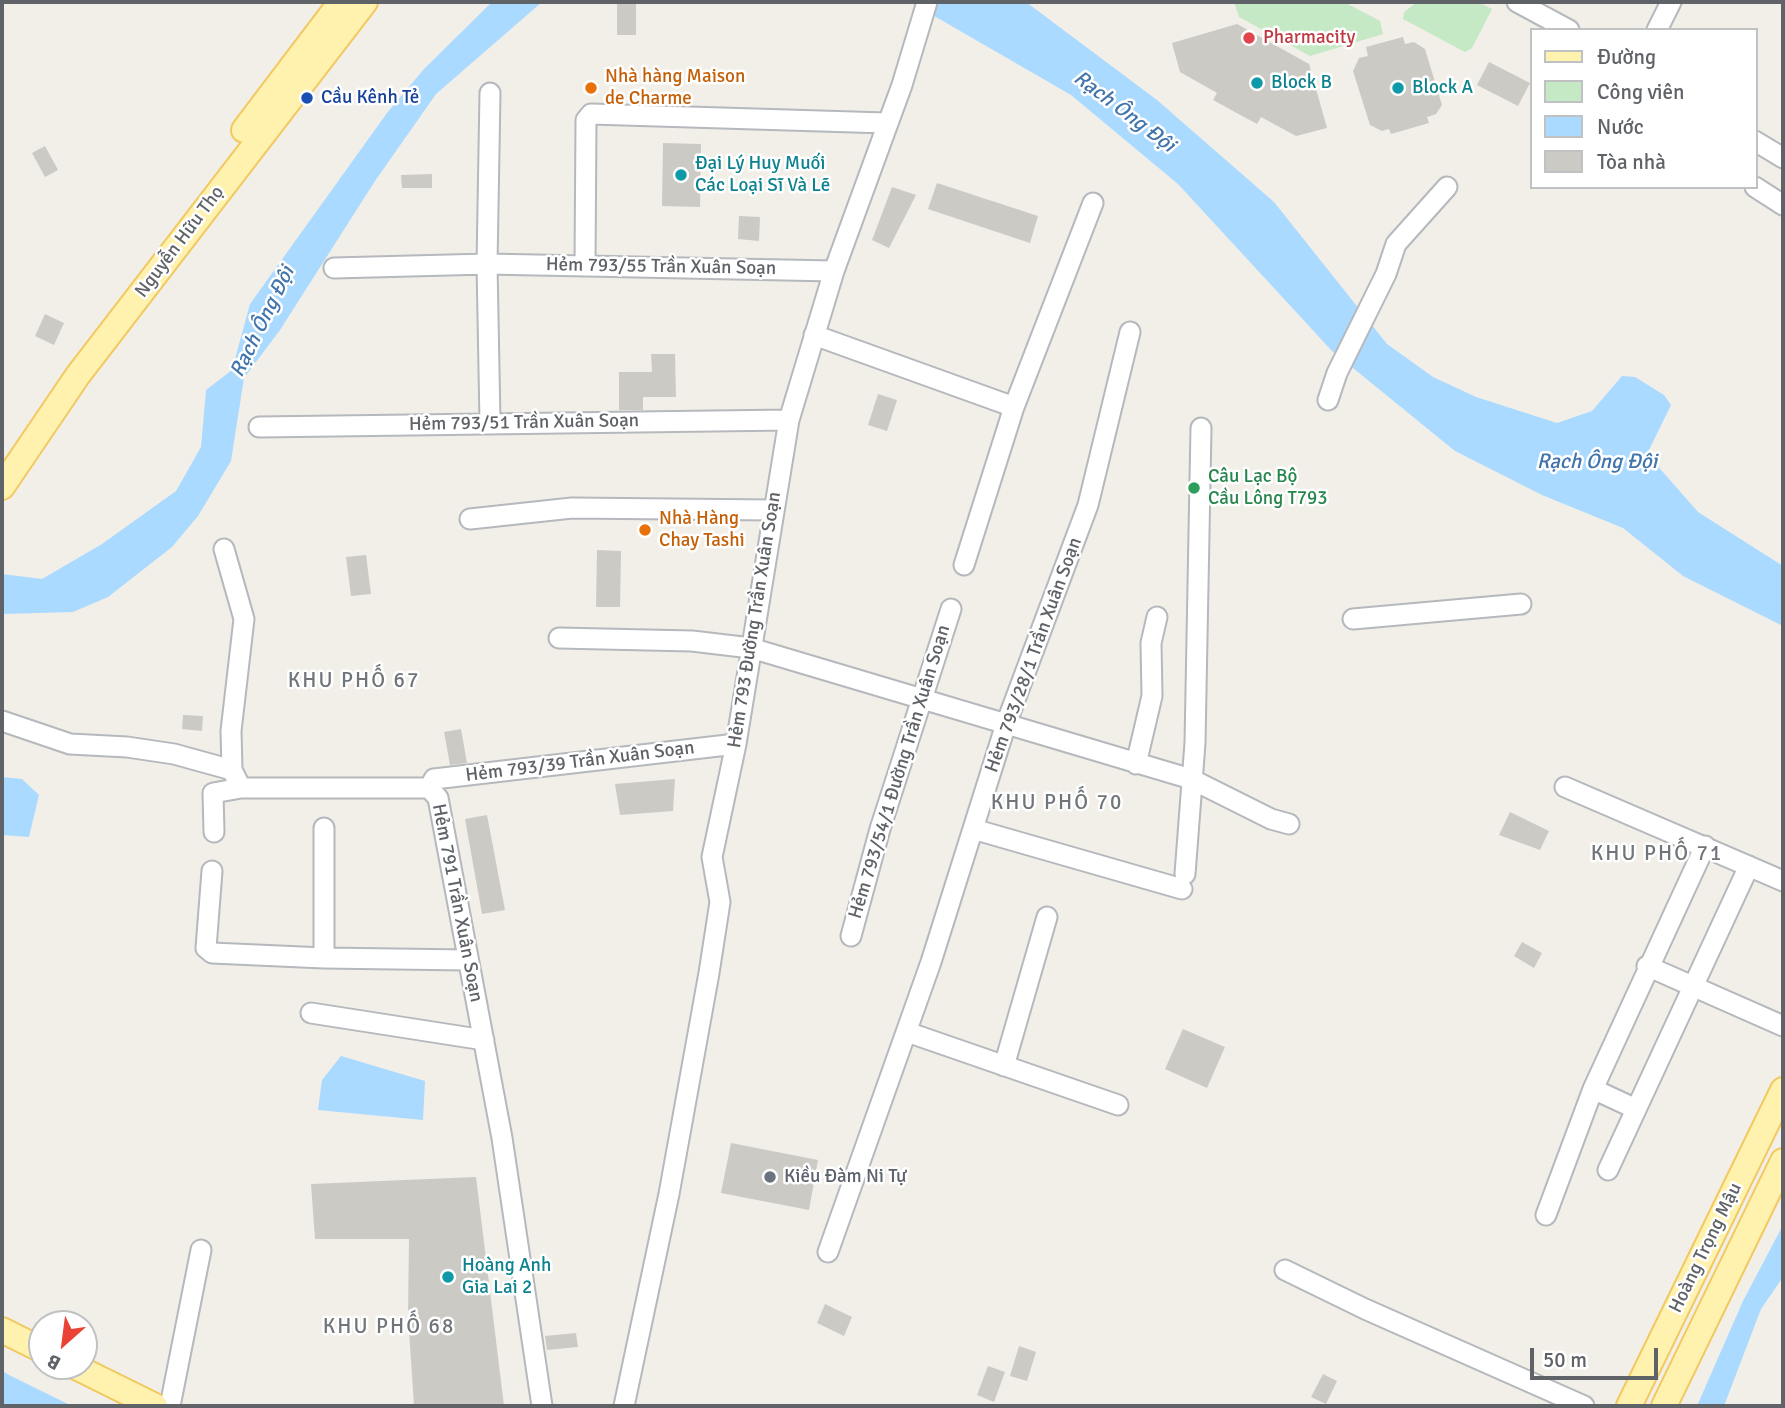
<!DOCTYPE html>
<meta charset="utf-8">
<style>
body{margin:0}
#map{position:relative;width:1785px;height:1408px;overflow:hidden;background:#f1efe8;font-family:Signika,sans-serif}
canvas{display:block}
.frame{position:absolute;inset:0;border:4px solid #5f6368;pointer-events:none}
.legend{position:absolute;left:1530px;top:28px;width:228px;height:161px;box-sizing:border-box;background:#fff;border:2px solid #bfc1c3;margin:0;padding:9px 12px;list-style:none;font-size:21px;color:#5f6368}
.legend li{display:flex;align-items:center;gap:14px;height:35px}
.legend b{width:35px;border:2px solid #bfc1c3}
.north{position:absolute;left:28px;top:1310px;width:70px;height:70px;box-sizing:border-box;background:#fff;border:2px solid #bfc1c3;border-radius:50%;rotate:208deg;font-size:19px;font-weight:700;line-height:28px;text-align:center;color:#5f6368}
.north::after{content:'';display:block;margin:auto;width:24px;height:32px;background:#ea4335;clip-path:polygon(50% 0,100% 100%,50% 72%,0 100%)}
.scale{position:absolute;left:1530px;top:1348px;width:128px;height:32px;box-sizing:border-box;border:4px solid #5f6368;border-top:0;padding-left:9px;font-size:21px;line-height:24px;white-space:nowrap;color:#5f6368;-webkit-text-stroke:5px #fff;paint-order:stroke}
</style>
<div id="map">
<canvas width="1785" height="1408"></canvas>
<div class="frame"></div>
<ul class="legend">
<li><b style="height:9px;background:#fff2af"></b>Đường</li>
<li><b style="height:19px;background:#c5e8c5"></b>Công viên</li>
<li><b style="height:19px;background:#aadaff"></b>Nước</li>
<li><b style="height:19px;background:#cccac5"></b>Tòa nhà</li>
</ul>
<div class="north">B</div>
<div class="scale">50 m</div>
</div>
<script>
const g = document.querySelector('canvas').getContext('2d');
g.lineJoin = 'round';
function fill(path, color) { g.fillStyle = color; g.fill(path, 'evenodd'); }
const poly = rows => new Path2D(rows.map(r => 'M' + r).join(''));
function trace(path, color, width, dash) { g.strokeStyle = color; g.lineWidth = width; g.lineCap = dash ? 'butt' : 'round'; g.setLineDash(dash || []); g.stroke(path); }
function write(font, color, halo, rows, align = 'center') {
  g.font = font + ' Signika,sans-serif'; g.lineWidth = 5; g.setLineDash([]); g.textBaseline = 'middle'; g.strokeStyle = halo; g.fillStyle = color; for (const [text, x, y, turn = 0] of rows) {
    g.save(); g.translate(x, y); g.rotate((+turn || 0) * Math.PI / 180); g.textAlign = isNaN(turn) ? turn : align; if (halo) g.strokeText(text, 0, 0); g.fillText(text, 0, 0); g.restore();
  }
}
const green = poly([
 [1234,2,1344,2,1380,21,1383,34,1310,56,1239,17],
 [1417,2,1478,2,1492,9,1472,48,1465,52,1403,19,1404,12]
]);
const water = poly([
 [492,2,542,2,436,94,375,181,280,330,244,378,231,461,198,516,172,547,108,597,73,612,2,614,2,574,42,579,102,544,176,491,201,447,206,390,232,370,250,304,387,113,424,69],
 [910,2,1026,2,1157,100,1274,202,1387,344,1433,377,1476,397,1557,423,1592,411,1622,376,1635,377,1664,395,1671,405,1647,454,1698,512,1783,566,1783,626,1683,576,1623,528,1542,495,1455,451,1332,351,1178,184,1071,95],
 [2,777,22,779,39,795,29,837,2,835],
 [341,1056,425,1081,423,1120,318,1110,322,1080],
 [1783,1225,1783,1277,1761,1309,1724,1406,1697,1406,1743,1301],
 [2,1371,11,1376,72,1406,2,1406]
]);
const building = poly([
 [617,2,636,2,636,35,617,35],
 [1237,24,1309,64,1327,128,1296,136,1261,117,1257,124,1213,100,1217,93,1180,72,1172,43],
 [1403,37,1405,44,1414,42,1425,49,1442,105,1436,114,1427,117,1429,123,1391,134,1389,129,1382,131,1370,125,1353,71,1359,58,1368,56,1366,47],
 [1489,62,1530,83,1518,106,1477,85],
 [663,143,701,144,700,207,662,206],
 [45,146,58,170,45,177,32,153],
 [432,174,432,188,402,188,401,175],
 [937,183,1038,216,1030,243,928,209],
 [892,187,916,195,889,248,872,240],
 [739,216,760,217,759,241,738,239],
 [45,314,64,323,54,345,35,336],
 [651,354,675,354,676,397,643,397,643,410,619,410,619,372,652,372],
 [878,394,897,400,887,431,868,425],
 [597,550,621,551,620,607,596,607],
 [366,555,371,594,351,596,346,557],
 [183,715,203,716,202,731,182,729],
 [461,729,467,763,450,765,444,732],
 [675,779,673,811,620,815,615,784],
 [1510,812,1549,831,1540,850,1499,835],
 [487,815,505,910,482,914,465,819],
 [1522,942,1542,953,1534,968,1514,956],
 [1183,1029,1225,1047,1207,1088,1165,1069],
 [731,1143,818,1160,809,1210,721,1193],
 [476,1177,504,1406,414,1406,408,1315,409,1239,315,1239,311,1184],
 [825,1304,852,1317,844,1336,817,1323],
 [576,1333,578,1347,547,1350,545,1336],
 [1019,1346,1036,1352,1027,1381,1010,1376],
 [988,1366,1005,1372,994,1402,977,1395],
 [1323,1374,1337,1381,1326,1404,1311,1397]
]);
const minor = poly([
 [1517,2,1569,30],
 [1657,30,1671,2],
 [490,93,487,264,490,422],
 [1755,141,1783,158],
 [1755,187,1783,205],
 [585,266,586,120,591,114,886,123],
 [334,268,487,264,834,271],
 [814,335,1014,407],
 [1328,400,1337,373,1386,274,1396,244,1447,187],
 [259,427,789,420],
 [470,519,572,508,773,510],
 [224,549,244,619,231,731,232,770,241,788,429,788,438,798,502,1138,542,1406],
 [964,565,1014,407,1093,203],
 [1353,619,1521,604],
 [559,638,692,641,751,648,1191,779,1271,819,1289,824],
 [2,721,70,744,127,747,174,754,232,770],
 [1136,764,1152,696,1151,643,1157,617],
 [1565,787,1783,881],
 [429,788,434,779,736,744],
 [324,828,324,958],
 [973,829,1182,889],
 [214,832,213,793,241,788],
 [212,871,206,948,212,953,324,958,467,960],
 [1185,874,1195,743,1201,428],
 [851,936,880,829,951,609],
 [1647,966,1783,1026],
 [311,1013,484,1040],
 [907,1032,1118,1105],
 [1004,1066,1047,917],
 [1593,1089,1636,1109],
 [1608,1170,1749,866],
 [1546,1215,1593,1089,1705,846],
 [828,1252,931,962,1006,724,1088,505,1130,332],
 [1285,1270,1365,1309,1584,1406],
 [170,1406,201,1250],
 [624,1406,669,1194,709,973,720,902,712,857,736,744,789,420,834,271,902,85,927,2]
]);
const major = poly([
 [244,130,341,2],
 [2,487,78,375,365,2],
 [2,1330,42,1350],
 [74,1366,155,1406],
 [1629,1406,1783,1090],
 [1664,1406,1783,1161]
]);
const markers = [
 [1249,38,7,"#e0444e"],
 [1257,83,7,"#0f9aa8"],
 [591,88,7,"#e8710a"],
 [1398,88,7,"#0f9aa8"],
 [307,98,7,"#1a4fb4"],
 [681,175,7,"#0f9aa8"],
 [1194,488,7,"#2e9e5b"],
 [645,530,7,"#e8710a"],
 [770,1177,7,"#6b7280"],
 [448,1277,7,"#0f9aa8"]
];
const healthNames = [
 ["Pharmacity",1263,38]
];
const foodNames = [
 ["Nhà hàng Maison",605,77],
 ["de Charme",605,99],
 ["Nhà Hàng",659,519],
 ["Chay Tashi",659,541]
];
const cultureNames = [
 ["Block B",1271,83],
 ["Block A",1412,88],
 ["Đại Lý Huy Muối",695,164],
 ["Các Loại Sĩ Và Lẽ",695,186],
 ["Hoàng Anh",462,1266],
 ["Gia Lai 2",462,1288]
];
const transitNames = [
 ["Cầu Kênh Tẻ",321,98]
];
const streetNames = [
 ["Nguyễn Hữu Thọ",180,242,-53],
 ["Hẻm 793/55 Trần Xuân Soạn",661,267,1],
 ["Hẻm 793/51 Trần Xuân Soạn",524,423,-1],
 ["Hẻm 793 Đường Trần Xuân Soạn",755,620,-81],
 ["Hẻm 793/28/1 Trần Xuân Soạn",1034,655,-70],
 ["Hẻm 793/39 Trần Xuân Soạn",580,762,-7],
 ["Hẻm 793/54/1 Đường Trần Xuân Soạn",900,772,-73],
 ["Hẻm 791 Trần Xuân Soạn",457,903,79],
 ["Hoàng Trọng Mậu",1706,1248,-64]
];
const leisureNames = [
 ["Câu Lạc Bộ",1208,477],
 ["Cầu Lông T793",1208,499]
];
const worshipNames = [
 ["Kiều Đàm Ni Tự",784,1177]
];
const waterNames = [
 ["Rạch Ông Đội",1124,112,37],
 ["Rạch Ông Đội",263,322,-64],
 ["Rạch Ông Đội",1597,462]
];
const neighbourhoodNames = [
 ["KHU PHỐ 67",354,681],
 ["KHU PHỐ 70",1057,803],
 ["KHU PHỐ 71",1657,854],
 ["KHU PHỐ 68",389,1327]
];
fill(green, '#c5e8c5');
fill(water, '#aadaff');
fill(building, '#cccac5');
trace(minor, '#b5b8bc', 23);
trace(major, '#f2c960', 28);
trace(minor, '#fff', 19);
trace(major, '#fff2af', 24);
for (const [x, y, r, color] of markers) { const dot = new Path2D(); dot.arc(x, y, r, 0, 2 * Math.PI); g.fillStyle = color; g.fill(dot); trace(dot, '#fff', 2.5); }
write('19px', '#be3a42', '#fff', healthNames, 'left');
write('19px', '#c56008', '#fff', foodNames, 'left');
write('19px', '#0d838f', '#fff', cultureNames, 'left');
write('19px', '#164399', '#fff', transitNames, 'left');
write('19px', '#5f6368', '#fff', streetNames);
write('19px', '#27864d', '#fff', leisureNames, 'left');
write('19px', '#5b616d', '#fff', worshipNames, 'left');
write('italic 21px', '#4174aa', '#fff', waterNames);
g.letterSpacing = '2px';
write('21px', '#70757a', '#fff', neighbourhoodNames);
g.letterSpacing = '0px';
</script>
